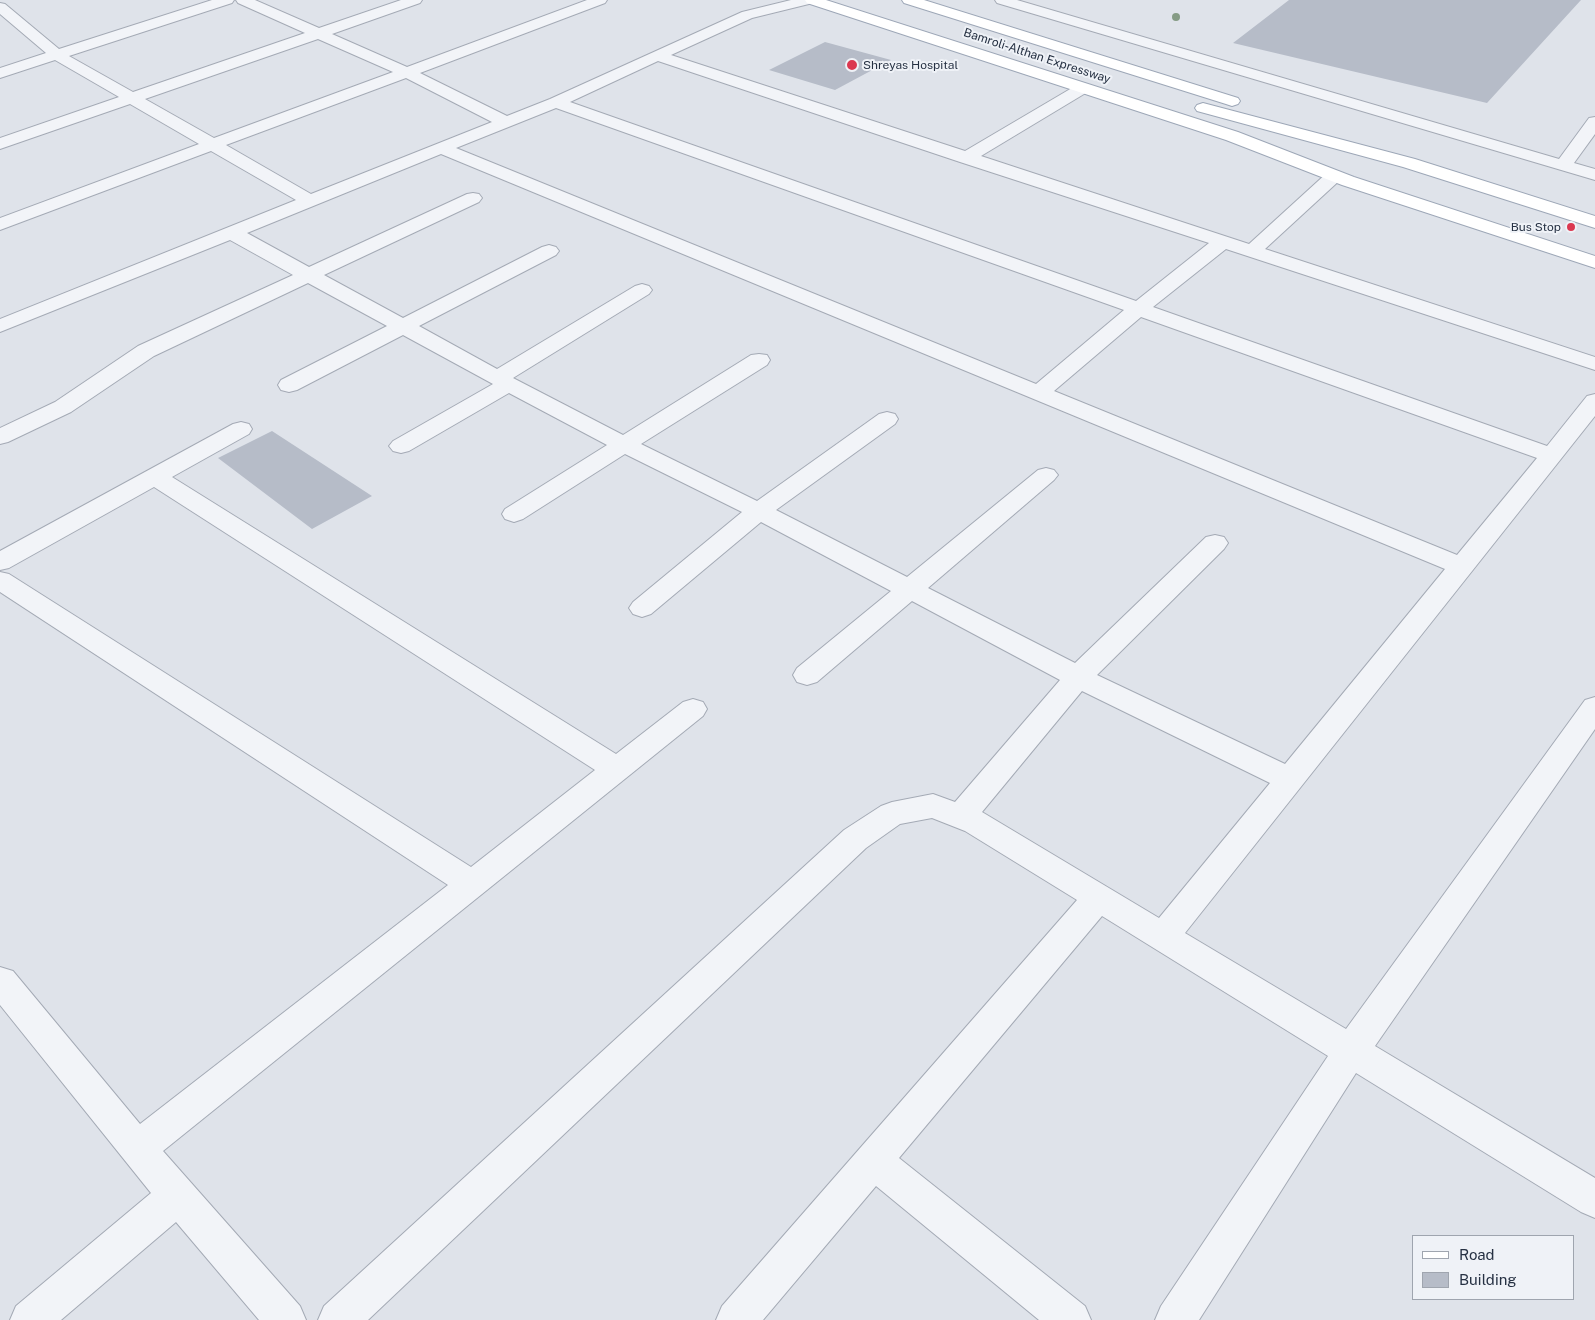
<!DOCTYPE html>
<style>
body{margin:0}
#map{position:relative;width:1595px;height:1320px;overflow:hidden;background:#dfe3ea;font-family:"Public Sans",sans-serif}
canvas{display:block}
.legend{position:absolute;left:1412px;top:1235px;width:162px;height:65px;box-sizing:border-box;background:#eff2f7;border:1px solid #9fa5af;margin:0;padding:6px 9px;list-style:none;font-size:15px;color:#263143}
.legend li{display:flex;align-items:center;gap:10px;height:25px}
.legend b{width:25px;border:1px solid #9fa5af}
</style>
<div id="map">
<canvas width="1595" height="1320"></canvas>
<ul class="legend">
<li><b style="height:6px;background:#fff"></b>Road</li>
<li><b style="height:14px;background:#b6bcc8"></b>Building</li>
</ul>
</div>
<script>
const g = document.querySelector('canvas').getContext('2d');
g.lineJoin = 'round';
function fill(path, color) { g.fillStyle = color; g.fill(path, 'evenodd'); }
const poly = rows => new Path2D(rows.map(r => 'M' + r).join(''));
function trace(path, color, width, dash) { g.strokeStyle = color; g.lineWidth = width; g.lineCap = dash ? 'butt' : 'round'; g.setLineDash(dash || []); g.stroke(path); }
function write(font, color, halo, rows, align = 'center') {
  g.font = font + ' "Public Sans",sans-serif'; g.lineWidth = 4; g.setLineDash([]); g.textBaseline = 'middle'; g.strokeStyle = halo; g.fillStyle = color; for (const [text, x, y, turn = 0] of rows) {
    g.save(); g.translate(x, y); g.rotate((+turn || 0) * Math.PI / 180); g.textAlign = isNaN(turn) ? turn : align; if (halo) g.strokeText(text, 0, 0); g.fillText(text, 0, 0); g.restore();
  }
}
const building = poly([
 [1289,0,1581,0,1487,103,1233,43],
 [825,42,891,60,835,90,769,70],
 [272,431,372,496,312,529,218,458]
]);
const minor = poly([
 [212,0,234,0,232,3,69,56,133,92,305,33,238,3,236,0,255,0,319,28,401,0,422,0,420,3,332,34,407,67,587,0,607,0,605,3,420,73,507,116,550,99,742,12,791,0,815,0,813,3,752,18,671,55,965,151,1077,85,1089,85,1091,88,1089,91,981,156,1249,244,1328,172,1334,171,1340,172,1343,176,1340,180,1265,249,1595,357,1595,370,1226,249,1153,307,1547,446,1587,396,1595,394,1595,416,1185,933,1346,1029,1585,700,1595,697,1595,729,1375,1046,1595,1178,1595,1218,1581,1212,1356,1073,1199,1320,1155,1320,1161,1306,1328,1056,1102,916,899,1158,1085,1306,1091,1320,1039,1320,876,1186,763,1320,716,1320,722,1306,1077,900,965,831,932,818,900,824,866,848,368,1320,318,1320,324,1306,844,830,881,806,892,802,933,794,955,802,1060,680,912,601,817,682,807,685,797,682,793,675,797,668,891,591,761,522,651,614,642,617,633,614,629,608,633,602,742,512,625,454,523,519,514,522,505,519,502,514,505,509,607,445,509,393,409,451,401,453,393,451,389,446,393,441,493,384,403,335,297,390,289,392,281,390,278,385,281,380,387,326,308,283,154,356,71,412,8,442,0,444,0,428,55,402,138,346,293,275,230,240,0,332,0,319,296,200,211,151,0,230,0,218,199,144,130,104,0,149,0,138,119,97,55,60,0,78,0,68,46,53,0,14,0,3,5,4,59,49,212,0],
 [318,39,393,72,214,138,145,99,318,39],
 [658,61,960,162,1209,243,1136,301,570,102,658,61],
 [406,78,492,122,311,194,226,145,406,78],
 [556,108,1124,310,1036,384,456,148,556,108],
 [441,154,1445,569,1285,764,1097,675,1224,549,1228,543,1224,537,1215,535,1206,537,1075,663,928,588,1054,480,1058,475,1054,470,1046,468,1038,470,907,577,776,510,895,424,898,419,895,414,887,412,879,414,757,501,641,444,767,365,770,360,767,355,759,354,751,355,623,435,513,378,649,294,652,290,649,286,642,284,635,286,497,369,419,326,556,255,559,251,556,247,549,245,542,247,403,318,324,275,479,202,482,198,479,194,473,193,467,194,309,267,247,233,441,154],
 [1141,317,1537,458,1457,555,1054,391,1141,317],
 [1082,691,1270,783,1159,918,982,812,1082,691],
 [995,0,1017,0,1559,159,1589,118,1595,117,1595,134,1574,163,1595,169,1595,180,997,3,995,0],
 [241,422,249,424,252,429,249,434,172,477,616,754,683,702,693,699,703,702,707,709,703,716,163,1151,300,1306,306,1320,259,1320,176,1222,61,1320,10,1320,16,1306,151,1193,0,1005,0,967,13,971,140,1124,448,885,0,592,0,572,9,574,471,867,595,770,154,487,9,568,0,570,0,551,233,424,241,422]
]);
const major = poly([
 [805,0,826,0,1238,132,1354,177,1595,256,1595,268,1342,185,1226,140,807,3,805,0],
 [902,0,924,0,1238,98,1240,101,1238,104,1232,106,1226,104,904,3,902,0],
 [1203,103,1415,159,1595,216,1595,228,1403,167,1197,111,1195,108,1197,105,1203,103]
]);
const trees = [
 [1176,17]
];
const markers = [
 [852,65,6,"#db3850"],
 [1571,227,5,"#db3850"]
];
const farStreetnames = [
 ["Bamroli-Althan Expressway",1037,56,18]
];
const farPoinames = [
 ["Shreyas Hospital",863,65],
 ["Bus Stop",1561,227,"right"]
];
fill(building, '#b6bcc8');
trace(minor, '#a4aab5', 2);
trace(major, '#9da7b7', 2);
fill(minor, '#f2f4f8');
fill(major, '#fff');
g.fillStyle = '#859b85';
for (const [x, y] of trees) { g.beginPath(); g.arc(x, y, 4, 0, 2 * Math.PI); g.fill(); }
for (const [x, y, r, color] of markers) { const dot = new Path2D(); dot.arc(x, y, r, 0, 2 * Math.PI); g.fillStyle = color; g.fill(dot); trace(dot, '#eff2f7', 2); }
write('12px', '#263143', '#eff2f7', farStreetnames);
write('12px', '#263143', '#eff2f7', farPoinames, 'left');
</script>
